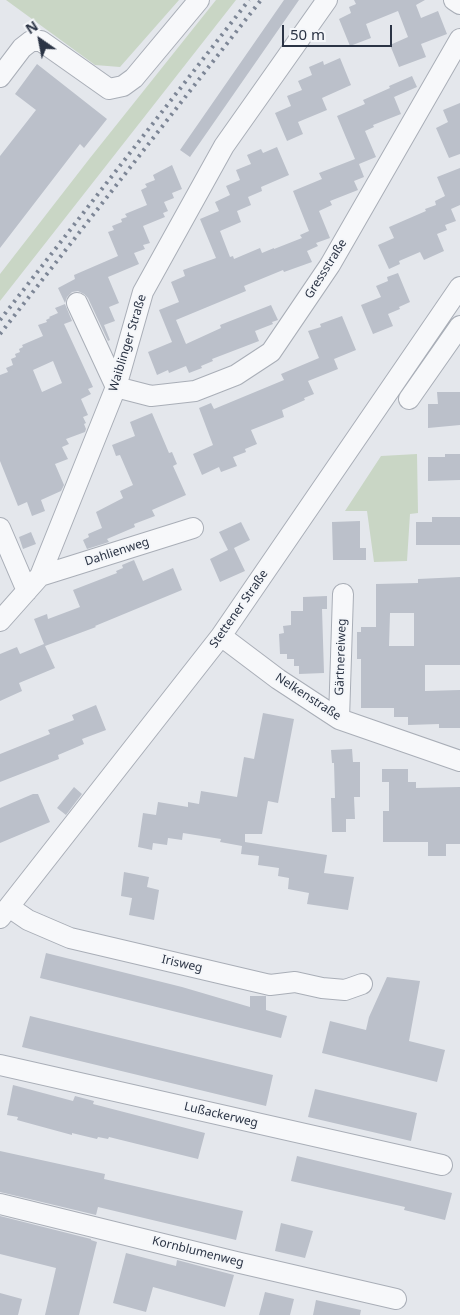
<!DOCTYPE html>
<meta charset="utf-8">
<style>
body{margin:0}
#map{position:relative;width:460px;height:1315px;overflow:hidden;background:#e4e7ec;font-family:"Noto Sans",sans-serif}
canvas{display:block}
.north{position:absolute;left:15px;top:15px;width:50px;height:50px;-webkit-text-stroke:4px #f4f6f9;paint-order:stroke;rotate:327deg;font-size:14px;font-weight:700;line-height:20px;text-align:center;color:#2b3445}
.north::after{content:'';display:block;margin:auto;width:18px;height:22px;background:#2b3445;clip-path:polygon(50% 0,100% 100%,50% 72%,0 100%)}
.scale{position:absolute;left:282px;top:25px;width:110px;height:22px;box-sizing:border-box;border:2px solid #2b3445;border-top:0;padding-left:6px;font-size:15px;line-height:18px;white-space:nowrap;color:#2b3445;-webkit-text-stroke:4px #f4f6f9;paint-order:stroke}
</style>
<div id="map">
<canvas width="460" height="1315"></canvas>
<div class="north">N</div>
<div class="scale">50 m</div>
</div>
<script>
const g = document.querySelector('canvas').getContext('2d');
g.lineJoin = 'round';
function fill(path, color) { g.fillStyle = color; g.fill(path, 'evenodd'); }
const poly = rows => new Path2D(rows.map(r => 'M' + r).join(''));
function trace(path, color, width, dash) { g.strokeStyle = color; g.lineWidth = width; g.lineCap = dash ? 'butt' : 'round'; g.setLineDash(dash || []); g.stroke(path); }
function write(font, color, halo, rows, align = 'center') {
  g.font = font + ' "Noto Sans",sans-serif'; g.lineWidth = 4; g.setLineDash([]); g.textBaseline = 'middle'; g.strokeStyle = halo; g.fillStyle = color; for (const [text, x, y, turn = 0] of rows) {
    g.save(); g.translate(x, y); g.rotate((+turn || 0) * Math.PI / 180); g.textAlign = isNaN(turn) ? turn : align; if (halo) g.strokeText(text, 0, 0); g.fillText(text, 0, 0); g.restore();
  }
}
const green = poly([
 [6,0,179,0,120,67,95,65],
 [216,0,236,0,0,301,0,274,90,158],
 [417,454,418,513,410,514,407,561,374,562,367,511,345,511,381,456]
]);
const building = poly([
 [284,0,299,0,190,157,180,150],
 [354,0,425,0,416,5,421,18,438,11,447,34,421,44,426,57,399,67,390,45,408,37,398,11,366,24,371,38,350,46,339,19,351,13,349,7,356,4],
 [340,58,351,85,322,98,327,110,298,122,303,134,287,141,275,113,291,106,287,96,302,90,298,81,312,75,309,67,323,61,324,65],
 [37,64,107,119,84,148,80,144,0,248,0,156,36,110,15,94],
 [412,76,417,87,394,97,392,92,401,114,373,125,374,127,365,131,376,157,359,164,364,177,354,181,358,190,330,201,332,205,319,211,330,238,316,243,318,246,307,251,312,262,284,272,283,270,244,286,246,291,176,320,186,344,221,328,220,325,271,305,278,320,272,322,273,324,255,331,259,341,212,359,213,361,201,366,202,368,189,373,186,366,169,373,168,370,157,375,148,352,172,342,159,310,179,302,171,282,185,276,183,270,216,258,200,219,219,211,215,202,230,195,226,186,240,180,236,170,251,164,247,155,261,149,263,153,277,147,289,175,261,187,262,191,248,197,251,205,237,211,241,222,220,231,230,257,233,256,234,259,260,248,262,253,274,248,274,249,302,238,300,235,309,231,293,191,322,179,319,173,355,159,337,116,365,104,363,100,390,88,389,86],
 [460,103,460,154,449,158,436,128,448,122,443,110],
 [172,165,182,189,172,193,174,198,164,202,168,211,163,213,165,217,143,226,150,243,143,245,145,249,134,253,139,264,108,277,119,303,109,307,115,321,104,325,110,340,108,341,88,298,84,294,78,291,72,292,67,297,65,303,58,288,75,279,74,275,118,256,108,232,114,230,112,226,122,222,121,219,127,217,125,214,147,205,141,190,147,187,145,184,155,180,153,175],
 [460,168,460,205,451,209,456,221,445,225,447,230,437,234,444,251,424,260,420,252,399,261,400,264,389,269,378,245,394,238,389,227,426,211,425,209,436,205,435,201,445,196,437,177],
 [398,273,410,302,399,307,400,309,388,314,393,326,373,334,361,305,381,297,376,286,388,281,387,277],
 [65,304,72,321,64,324,93,387,88,389,91,394,81,399,88,415,83,417,86,423,84,424,86,429,85,432,66,439,69,444,62,447,68,459,55,464,64,485,61,491,41,500,45,511,32,516,27,502,18,506,0,461,0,375,8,372,6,368,13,365,11,359,16,357,15,354,20,352,19,349,23,347,22,345,43,336,38,325,47,322,46,320,50,318,49,317,58,313,55,308],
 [53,361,62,383,42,392,33,370],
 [342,316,356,350,334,359,338,369,308,381,314,394,304,398,305,400,282,410,284,417,251,430,257,444,245,449,246,452,233,457,237,466,221,472,219,467,202,475,193,454,213,445,199,408,211,403,214,409,284,380,281,374,319,358,308,331,321,327,320,324],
 [437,392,460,392,460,425,428,428,428,404,438,404],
 [152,413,169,453,172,452,177,464,173,466,186,495,152,510,155,516,134,524,135,527,107,539,109,542,87,549,83,540,89,537,88,534,102,528,96,512,123,498,120,491,133,485,120,455,116,456,112,445,135,436,130,422],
 [445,454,460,454,460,480,428,481,428,457,445,457],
 [432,517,460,517,460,545,416,545,416,522,432,522],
 [360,521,360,548,366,548,366,560,333,560,332,522],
 [241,522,250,540,234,548,245,571,220,582,210,559,228,550,219,532],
 [31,532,36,544,23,549,19,537],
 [134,560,143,581,173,568,182,590,95,626,96,627,45,646,55,668,19,683,22,691,0,701,0,654,17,647,20,654,44,644,34,619,47,614,48,619,80,607,73,590,117,573,116,571,123,568,122,565],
 [460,577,460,665,425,665,425,691,460,690,460,728,439,728,439,724,408,725,408,717,394,717,394,708,361,708,361,659,357,659,357,632,361,632,361,627,376,627,376,584,418,583,418,579],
 [390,613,414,613,414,646,389,646],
 [327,596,327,609,322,609,324,673,299,674,299,666,294,666,294,659,287,659,287,654,280,654,279,634,284,633,283,626,291,625,291,611,303,611,303,597],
 [96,705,106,730,82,739,84,744,58,755,59,759,0,782,0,754,50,734,48,730,74,720,72,715],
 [263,713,294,719,278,803,268,801,262,834,245,834,245,842,327,855,324,873,354,877,348,910,307,904,309,893,288,889,289,878,278,876,279,868,258,865,259,856,241,854,242,846,220,842,221,839,183,833,182,840,168,838,167,845,153,843,152,850,138,847,143,813,156,815,158,802,188,807,188,802,199,804,201,791,237,797,244,757,254,759],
 [352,749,353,762,360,762,360,797,354,797,355,819,346,819,346,832,332,832,331,798,335,798,334,763,332,763,331,750],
 [382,769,408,769,408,782,416,782,416,788,460,787,460,844,446,844,446,856,428,856,428,842,383,842,383,811,389,811,389,782,382,782],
 [74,787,82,794,66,815,57,808],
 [33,794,38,794,50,822,0,843,0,808],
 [124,872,149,877,147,887,159,890,154,920,129,915,132,898,121,896],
 [46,953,182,987,250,1007,250,996,266,996,266,1010,287,1016,281,1038,40,978],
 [387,977,420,981,409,1041,445,1050,437,1082,322,1053,330,1021,366,1030,369,1017],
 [30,1016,273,1075,266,1106,22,1047],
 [13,1085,73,1101,75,1096,94,1101,93,1104,205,1133,198,1159,109,1137,108,1139,98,1137,97,1139,72,1133,72,1135,17,1120,18,1117,7,1115],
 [315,1089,417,1113,411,1141,308,1117],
 [0,1151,105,1174,104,1179,243,1211,236,1240,98,1207,96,1215,0,1192],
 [297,1156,452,1193,445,1220,404,1210,405,1207,291,1181],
 [0,1216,91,1239,91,1240,97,1242,79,1315,45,1315,56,1268,0,1254],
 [281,1223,313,1231,305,1258,275,1251],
 [126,1253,176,1266,177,1260,234,1275,225,1307,153,1287,146,1312,113,1303],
 [265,1292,294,1299,290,1315,259,1315],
 [0,1293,22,1299,18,1315,0,1315],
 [316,1300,361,1310,360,1315,313,1315]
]);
const minor = poly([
 [454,0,460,4],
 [0,77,22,48,31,41,41,41,109,89,123,86,134,78,199,0],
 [77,303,116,387,151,396,195,391,236,375,271,352,330,265,460,39],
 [409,399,460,326],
 [0,528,27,591],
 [40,576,193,528],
 [0,621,40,576,116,387,143,292,224,146,327,0],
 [221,636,278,679,339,719,460,761],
 [339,719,343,594],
 [9,907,28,920,70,938,270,985,295,982,322,988,345,990,362,984],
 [0,918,221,636,460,287],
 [0,1065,442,1165],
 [0,1204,236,1262,396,1299]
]);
const rail = poly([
 [0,320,249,0],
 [0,334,261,0]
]);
const streetNames = [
 ["Gressstraße",326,269,-58],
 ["Waiblinger Straße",128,343,-73],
 ["Dahlienweg",117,552,-18],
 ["Stettener Straße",239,609,-55],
 ["Gärtnereiweg",341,657,-88],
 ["Nelkenstraße",308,697,33],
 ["Irisweg",182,964,13],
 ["Lußackerweg",221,1115,13],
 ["Kornblumenweg",198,1252,14]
];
fill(green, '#c9d6c5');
fill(building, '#bbc0ca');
trace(minor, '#a9aeb7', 22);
trace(minor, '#f7f8fa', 20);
trace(rail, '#7d8696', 4, [2.5, 5]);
write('12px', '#2b3445', '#f4f6f9', streetNames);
</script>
